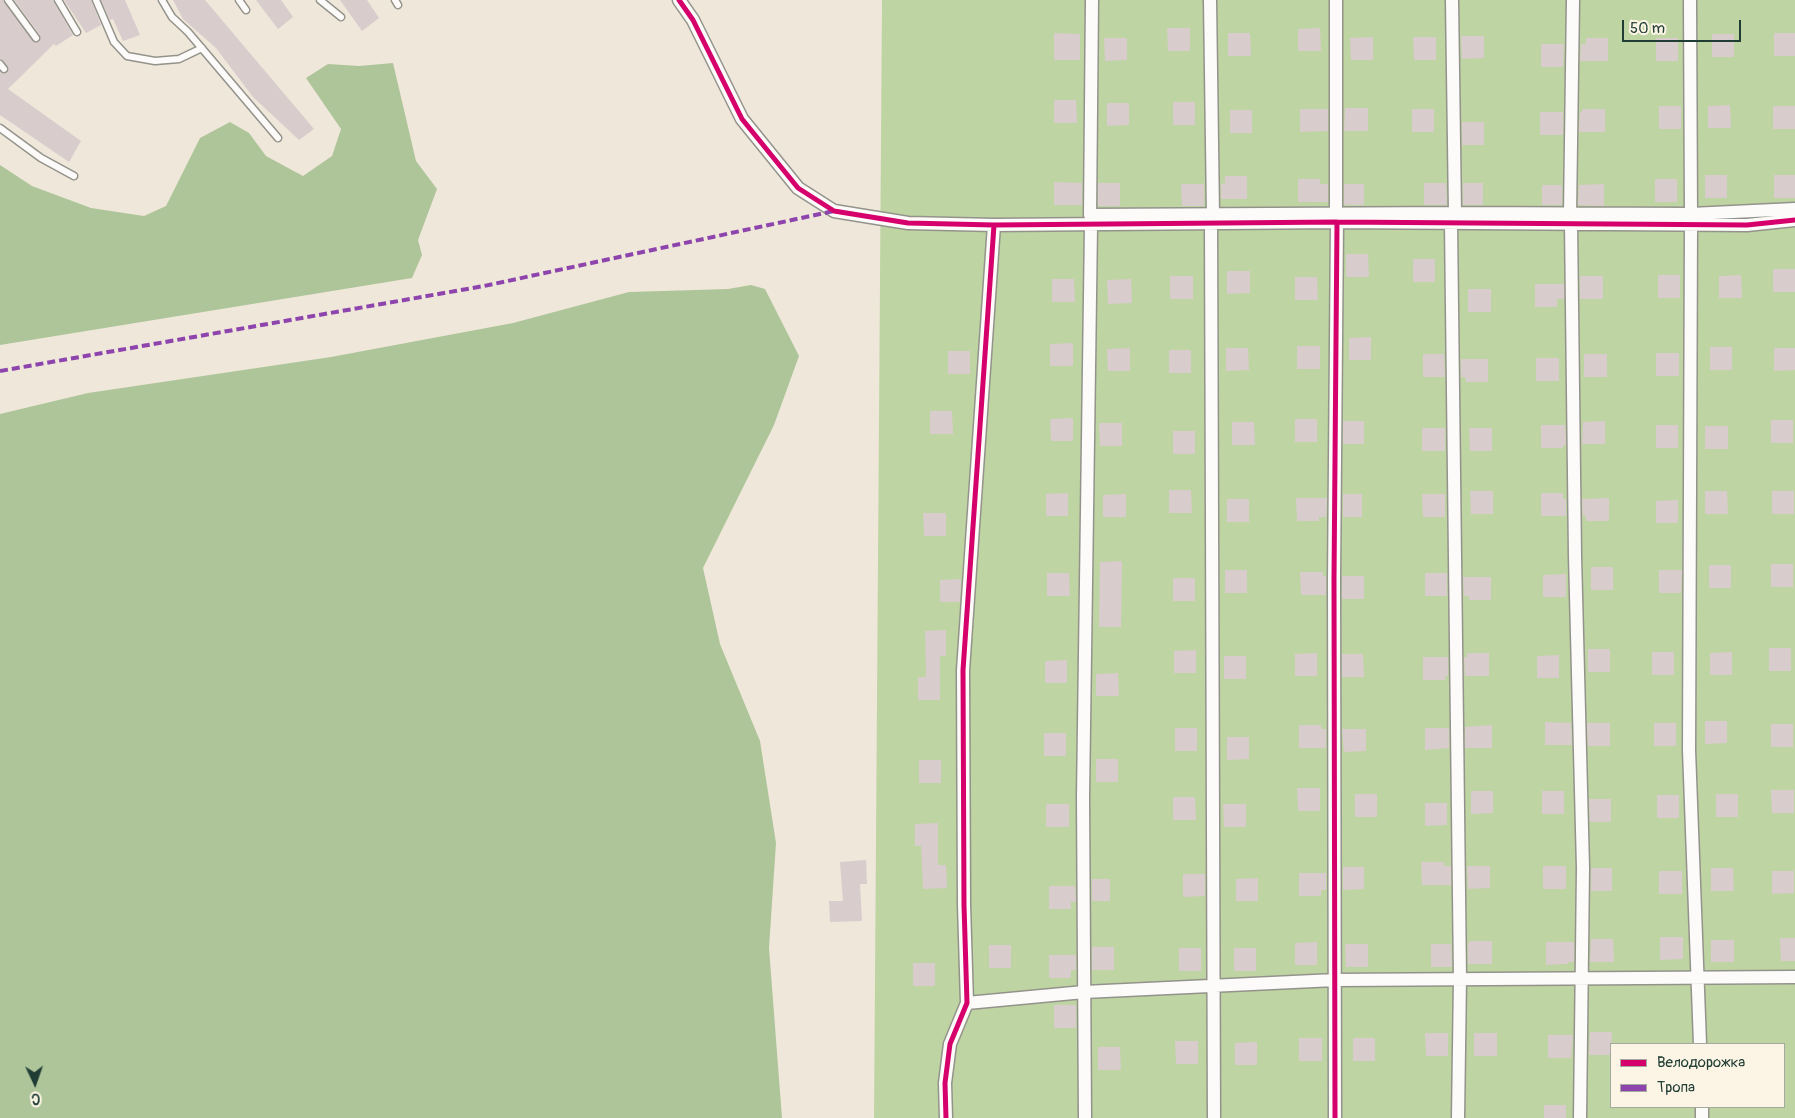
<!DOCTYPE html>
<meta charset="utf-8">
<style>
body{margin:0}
#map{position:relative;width:1795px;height:1118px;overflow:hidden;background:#efe7da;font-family:Pangolin,sans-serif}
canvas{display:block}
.legend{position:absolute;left:1610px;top:1043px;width:175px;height:65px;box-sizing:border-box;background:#fcf5e5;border:1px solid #a4ab9e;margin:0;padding:6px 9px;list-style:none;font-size:15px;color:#1f3d34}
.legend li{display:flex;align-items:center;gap:10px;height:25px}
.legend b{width:25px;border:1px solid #a4ab9e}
.north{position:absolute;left:10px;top:1058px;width:50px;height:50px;-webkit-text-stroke:4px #fcf5e5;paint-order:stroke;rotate:177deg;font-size:14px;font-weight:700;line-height:20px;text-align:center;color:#1f3d34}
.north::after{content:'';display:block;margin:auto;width:18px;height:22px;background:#1f3d34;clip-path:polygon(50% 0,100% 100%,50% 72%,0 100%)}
.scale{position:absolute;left:1622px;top:20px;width:119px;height:22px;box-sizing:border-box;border:2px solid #1f3d34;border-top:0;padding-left:6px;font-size:15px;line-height:18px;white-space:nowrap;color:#1f3d34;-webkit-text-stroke:4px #fcf5e5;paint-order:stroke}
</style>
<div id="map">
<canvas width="1795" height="1118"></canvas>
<ul class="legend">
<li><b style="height:6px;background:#d6006c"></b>Велодорожка</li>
<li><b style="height:6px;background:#8e44ad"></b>Тропа</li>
</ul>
<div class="north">С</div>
<div class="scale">50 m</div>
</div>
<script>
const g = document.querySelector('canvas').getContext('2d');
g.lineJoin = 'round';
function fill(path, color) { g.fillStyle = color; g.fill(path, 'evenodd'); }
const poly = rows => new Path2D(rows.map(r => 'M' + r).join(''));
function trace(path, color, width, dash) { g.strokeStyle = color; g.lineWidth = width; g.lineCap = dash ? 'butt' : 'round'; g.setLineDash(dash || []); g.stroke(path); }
const green = poly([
 [882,0,1795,0,1795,1118,874,1118],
 [1611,1044,1784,1044,1784,1107,1611,1107]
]);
const forest = poly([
 [393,63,416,161,437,189,418,240,422,255,412,278,0,345,0,165,32,186,91,208,144,216,166,206,200,138,230,122,249,133,266,156,303,176,332,156,341,129,306,78,328,64,359,66],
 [751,285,765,289,799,356,774,425,703,568,720,644,760,741,776,843,769,948,782,1118,0,1118,0,414,88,393,331,357,513,323,629,292,728,289]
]);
const building = poly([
 [0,0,3,0,34,42,39,42,40,35,14,0,53,0,73,35,56,46,54,44,8,89,81,141,69,162,0,115,0,72,5,74,9,69,0,59],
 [64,0,91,0,101,25,86,33],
 [101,0,125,0,140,35,123,41,113,19,110,20],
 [173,0,205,0,314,129,299,140,253,97,216,48,183,19],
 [256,0,281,0,293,17,278,29],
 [340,0,367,0,379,18,362,31],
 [1167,28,1190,28,1190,51,1168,51],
 [1320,28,1321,51,1298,51,1298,29],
 [1054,33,1080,34,1080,60,1054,60],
 [1228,33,1250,33,1251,56,1228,56],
 [1774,33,1795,33,1795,56,1774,56],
 [1712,34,1734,34,1734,57,1712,57],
 [1461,36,1484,36,1484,58,1462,59],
 [1373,37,1373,60,1351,60,1350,38],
 [1413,37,1436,37,1436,60,1414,60],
 [1104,38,1127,38,1127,60,1105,61],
 [1586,38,1608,38,1608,61,1580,61,1581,44,1586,44],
 [1656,38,1678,38,1678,61,1656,61],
 [1541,44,1564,44,1563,67,1541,67],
 [1054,100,1076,100,1077,123,1054,123],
 [1173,102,1195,102,1195,125,1173,125],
 [1107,103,1129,103,1129,125,1107,126],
 [1730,105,1731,128,1708,128,1708,106],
 [1659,106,1681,106,1681,129,1659,129],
 [1773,106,1795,106,1795,129,1773,129],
 [1345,108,1368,108,1368,131,1344,131],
 [1300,109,1328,109,1328,131,1300,132],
 [1412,109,1434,109,1434,132,1412,132],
 [1582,109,1605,109,1605,132,1579,132,1580,112,1582,112],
 [1230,110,1252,110,1252,133,1230,133],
 [1540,112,1563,112,1563,135,1540,135],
 [1462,122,1484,122,1484,145,1462,145],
 [1705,175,1727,175,1727,198,1705,198],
 [1774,175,1795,175,1795,198,1774,198],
 [1225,176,1247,176,1247,199,1221,199,1221,184,1225,183],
 [1298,179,1320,179,1320,184,1328,184,1328,202,1298,202],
 [1655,179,1677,179,1677,202,1655,202],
 [1054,182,1082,183,1082,205,1054,205],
 [1098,183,1120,183,1120,206,1098,206],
 [1424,183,1446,183,1447,205,1424,205],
 [1463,183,1483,183,1483,205,1463,205],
 [1181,184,1204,184,1204,206,1182,206],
 [1344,184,1364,184,1364,205,1344,205],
 [1604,184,1604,206,1578,205,1579,185],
 [1542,185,1562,185,1562,205,1542,205],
 [1346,254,1368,254,1369,277,1346,277],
 [1413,259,1435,259,1435,282,1413,282],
 [1773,269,1795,269,1795,292,1773,292],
 [1227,271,1250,271,1250,293,1227,294],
 [1658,275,1680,275,1680,298,1658,298],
 [1741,275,1742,298,1719,298,1719,276],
 [1170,276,1193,276,1193,299,1170,299],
 [1580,276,1603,276,1603,299,1580,299],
 [1295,277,1317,277,1318,300,1295,300],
 [1052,279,1074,279,1075,302,1052,302],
 [1131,279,1132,303,1108,304,1107,280],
 [1535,284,1564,284,1564,299,1557,299,1557,307,1535,307],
 [1468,289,1491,289,1491,312,1468,312],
 [1371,337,1371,360,1349,360,1349,338],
 [1073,343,1073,366,1050,366,1050,344],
 [1297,346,1320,346,1320,369,1297,369],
 [1710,347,1732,347,1732,370,1710,370],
 [1130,348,1130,371,1108,371,1107,349],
 [1226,348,1248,348,1249,370,1226,371],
 [1774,348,1795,348,1795,370,1774,371],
 [1169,350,1191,350,1191,373,1169,373],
 [948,351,970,351,970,374,948,374],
 [1656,353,1679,353,1679,376,1656,376],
 [1423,354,1444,354,1445,377,1423,377],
 [1584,354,1607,354,1607,377,1584,377],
 [1536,358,1559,358,1559,381,1536,381],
 [1461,359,1488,359,1488,382,1466,382,1465,377,1461,377],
 [930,411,952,411,953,434,930,434],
 [1073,418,1073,441,1051,441,1050,419],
 [1295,419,1317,419,1317,442,1295,442],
 [1771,420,1793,420,1793,443,1771,443],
 [1343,421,1364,421,1364,444,1343,444],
 [1605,421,1605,444,1582,444,1583,422],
 [1232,422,1254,422,1255,445,1232,445],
 [1099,423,1122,423,1122,446,1100,446],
 [1541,425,1565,425,1566,445,1563,445,1563,448,1541,448],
 [1656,425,1678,425,1678,448,1656,448],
 [1705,426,1728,426,1728,449,1705,449],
 [1422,428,1445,428,1445,451,1422,451],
 [1469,428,1492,428,1492,451,1470,451],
 [1173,431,1195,431,1195,454,1173,454],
 [1169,490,1191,490,1192,513,1169,513],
 [1470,491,1493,491,1493,514,1471,514],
 [1705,491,1727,491,1728,514,1705,514],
 [1772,491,1794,491,1794,514,1772,514],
 [1068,493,1068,516,1046,516,1046,494],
 [1541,493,1563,493,1563,499,1566,499,1566,516,1541,516],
 [1126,494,1126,517,1103,517,1103,495],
 [1343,494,1362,494,1362,517,1343,517],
 [1422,494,1445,494,1445,517,1423,517],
 [1296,498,1327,498,1326,517,1319,517,1319,521,1297,521],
 [1609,498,1609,521,1586,521,1586,516,1583,516,1582,499],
 [1227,499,1249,499,1249,522,1227,522],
 [1678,500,1678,523,1656,523,1656,501],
 [923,513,946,513,946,536,924,536],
 [1122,561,1121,627,1099,627,1100,562],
 [1771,564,1793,564,1793,587,1771,587],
 [1709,565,1731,565,1731,588,1709,588],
 [1591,567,1613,567,1613,590,1591,590],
 [1225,570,1247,570,1247,593,1225,593],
 [1659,570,1682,570,1681,593,1659,593],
 [1300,572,1323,572,1323,576,1326,576,1326,595,1301,595],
 [1047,573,1069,573,1070,596,1047,596],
 [1425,573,1447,573,1447,596,1425,596],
 [1566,574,1566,597,1543,597,1543,575],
 [1342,576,1364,576,1364,599,1342,599],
 [1463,577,1491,577,1491,600,1469,600,1469,596,1464,596],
 [1173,578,1195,578,1195,601,1173,601],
 [961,579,960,602,940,602,940,580],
 [946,630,946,656,940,656,940,700,918,700,918,677,926,677,925,631],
 [1769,648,1791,648,1791,671,1769,671],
 [1588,649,1610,649,1610,672,1588,672],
 [1196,650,1196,673,1174,673,1174,651],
 [1652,652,1674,652,1674,675,1652,675],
 [1732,652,1732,675,1710,675,1710,653],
 [1317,653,1317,676,1295,676,1295,654],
 [1467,653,1489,653,1489,676,1465,676,1464,657,1467,657],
 [1342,654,1363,654,1364,677,1342,677],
 [1559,655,1559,678,1537,678,1537,656],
 [1224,656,1246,656,1246,679,1224,679],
 [1423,657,1448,657,1448,676,1445,676,1445,680,1423,680],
 [1067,660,1067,683,1045,683,1045,661],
 [1118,673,1119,696,1096,696,1096,674],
 [1705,721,1727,721,1727,743,1705,744],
 [1545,722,1571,723,1572,745,1545,745],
 [1587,723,1610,723,1610,746,1588,746],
 [1654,723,1676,723,1676,746,1654,746],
 [1771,724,1793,724,1793,747,1771,747],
 [1299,725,1321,725,1321,729,1326,729,1326,748,1299,748],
 [1492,725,1492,748,1465,748,1465,727],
 [1175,728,1197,728,1197,751,1175,751],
 [1425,728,1449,728,1449,748,1425,750],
 [1342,729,1366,729,1366,751,1344,752],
 [1044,733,1066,733,1066,756,1044,756],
 [1227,737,1249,737,1249,759,1227,760],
 [1096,759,1118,759,1118,782,1096,782],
 [919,760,941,760,941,783,919,783],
 [1297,788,1320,788,1320,811,1298,811],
 [1771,790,1794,790,1794,813,1772,813],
 [1471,791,1493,791,1493,813,1471,814],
 [1542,791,1564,791,1564,814,1542,814],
 [1355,794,1377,794,1377,817,1355,817],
 [1716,794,1738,794,1738,817,1716,817],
 [1657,795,1679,795,1679,818,1657,818],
 [1173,797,1195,797,1196,820,1173,820],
 [1589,799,1611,799,1611,822,1590,822],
 [1425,803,1447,803,1447,825,1425,826],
 [1046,804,1069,804,1069,827,1046,827],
 [1223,804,1246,804,1246,827,1224,827],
 [938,823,938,865,946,865,947,888,923,889,921,846,915,846,915,824],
 [866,860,867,884,860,884,862,921,830,922,829,901,843,901,840,862],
 [1421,862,1444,862,1444,866,1451,866,1451,885,1422,885],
 [1467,866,1490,866,1490,888,1468,889],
 [1543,866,1566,866,1566,889,1543,889],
 [1343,867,1364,867,1364,889,1343,890],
 [1591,868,1612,868,1612,891,1591,891],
 [1711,868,1733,868,1734,891,1711,891],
 [1659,871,1682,871,1682,894,1659,894],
 [1772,871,1794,871,1794,893,1772,894],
 [1299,873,1326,873,1326,890,1321,890,1321,896,1299,896],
 [1183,874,1205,874,1205,896,1183,897],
 [1258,878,1258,901,1236,901,1236,879],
 [1092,879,1110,879,1110,901,1092,901],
 [1049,886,1075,886,1076,902,1071,902,1071,909,1049,909],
 [1660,937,1683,937,1683,959,1660,960],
 [1780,938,1795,938,1795,961,1781,961],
 [1591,939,1613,939,1614,962,1590,962],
 [1711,940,1734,940,1734,962,1711,962],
 [1470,941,1492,941,1492,964,1468,964,1468,944],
 [1317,942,1317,965,1295,965,1295,943],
 [1546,942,1574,942,1574,962,1568,962,1568,964,1546,965],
 [1345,944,1368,944,1368,967,1346,967],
 [1431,944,1451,944,1452,967,1431,967],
 [989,945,1011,945,1011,968,989,968],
 [1092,947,1114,947,1114,970,1092,970],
 [1179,948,1201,948,1201,971,1179,971],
 [1234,948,1256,948,1256,971,1234,971],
 [1049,955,1076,955,1076,970,1071,970,1071,978,1049,978],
 [913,963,935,963,935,986,913,986],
 [1054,1005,1076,1005,1076,1028,1054,1028],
 [1590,1032,1612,1032,1611,1055,1589,1055],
 [1425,1033,1448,1033,1448,1056,1426,1056],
 [1474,1033,1497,1033,1497,1056,1474,1056],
 [1548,1035,1573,1035,1571,1058,1548,1058],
 [1299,1038,1322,1038,1322,1061,1299,1061],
 [1353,1038,1375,1038,1375,1061,1353,1061],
 [1175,1041,1198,1041,1198,1064,1176,1064],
 [1257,1042,1257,1065,1235,1065,1235,1043],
 [1098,1047,1120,1047,1121,1070,1098,1070],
 [1544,1105,1566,1105,1566,1118,1544,1118]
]);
const lane = poly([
 [8,0,36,38],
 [58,0,77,32],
 [96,0,114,42,127,56,155,61,179,59,202,48],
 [162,0,172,17,188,32,278,138],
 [239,0,246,10],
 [320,0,341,17],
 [395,0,398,5],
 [0,64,4,69],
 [0,128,41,158,74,176]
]);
const street = poly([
 [679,0,693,20,742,119,798,188,834,211,908,223,994,225,1337,222,1747,225,1795,220],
 [1092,0,1090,215,1455,213,1691,214,1795,209],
 [1210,0,1213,214],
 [1336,0,1336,213],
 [1452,0,1455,213],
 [1690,0,1691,214],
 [1570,214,1573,0],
 [1451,223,1460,978,1458,1118],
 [1571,223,1575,556,1583,868,1580,1118],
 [1211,224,1214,1118],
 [1691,225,1689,750,1700,1044],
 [967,1003,1084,992,1335,980,1795,977],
 [1702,1107,1702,1118],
 [946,1118,945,1083,950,1044,967,1003,964,905,963,670,994,225],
 [1085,1118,1083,797,1091,225],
 [1335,1118,1334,579,1337,222]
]);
const quiet = poly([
 [0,371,484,286,834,211]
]);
const cycleway = poly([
 [679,0,693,20,742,119,798,188,834,211,908,223,994,225,1337,222,1747,225,1795,220],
 [946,1118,945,1083,950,1044,967,1003,964,905,963,670,994,225],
 [1335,1118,1334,579,1337,222]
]);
fill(green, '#bed4a2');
fill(forest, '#aec59a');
fill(building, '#d9cccc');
trace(lane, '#93938b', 9);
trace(street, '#93938b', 15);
trace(lane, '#fdfbf9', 6);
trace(street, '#fdfbf9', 12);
trace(quiet, '#8e44ad', 4, [8, 4]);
trace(cycleway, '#d6006c', 5);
</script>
